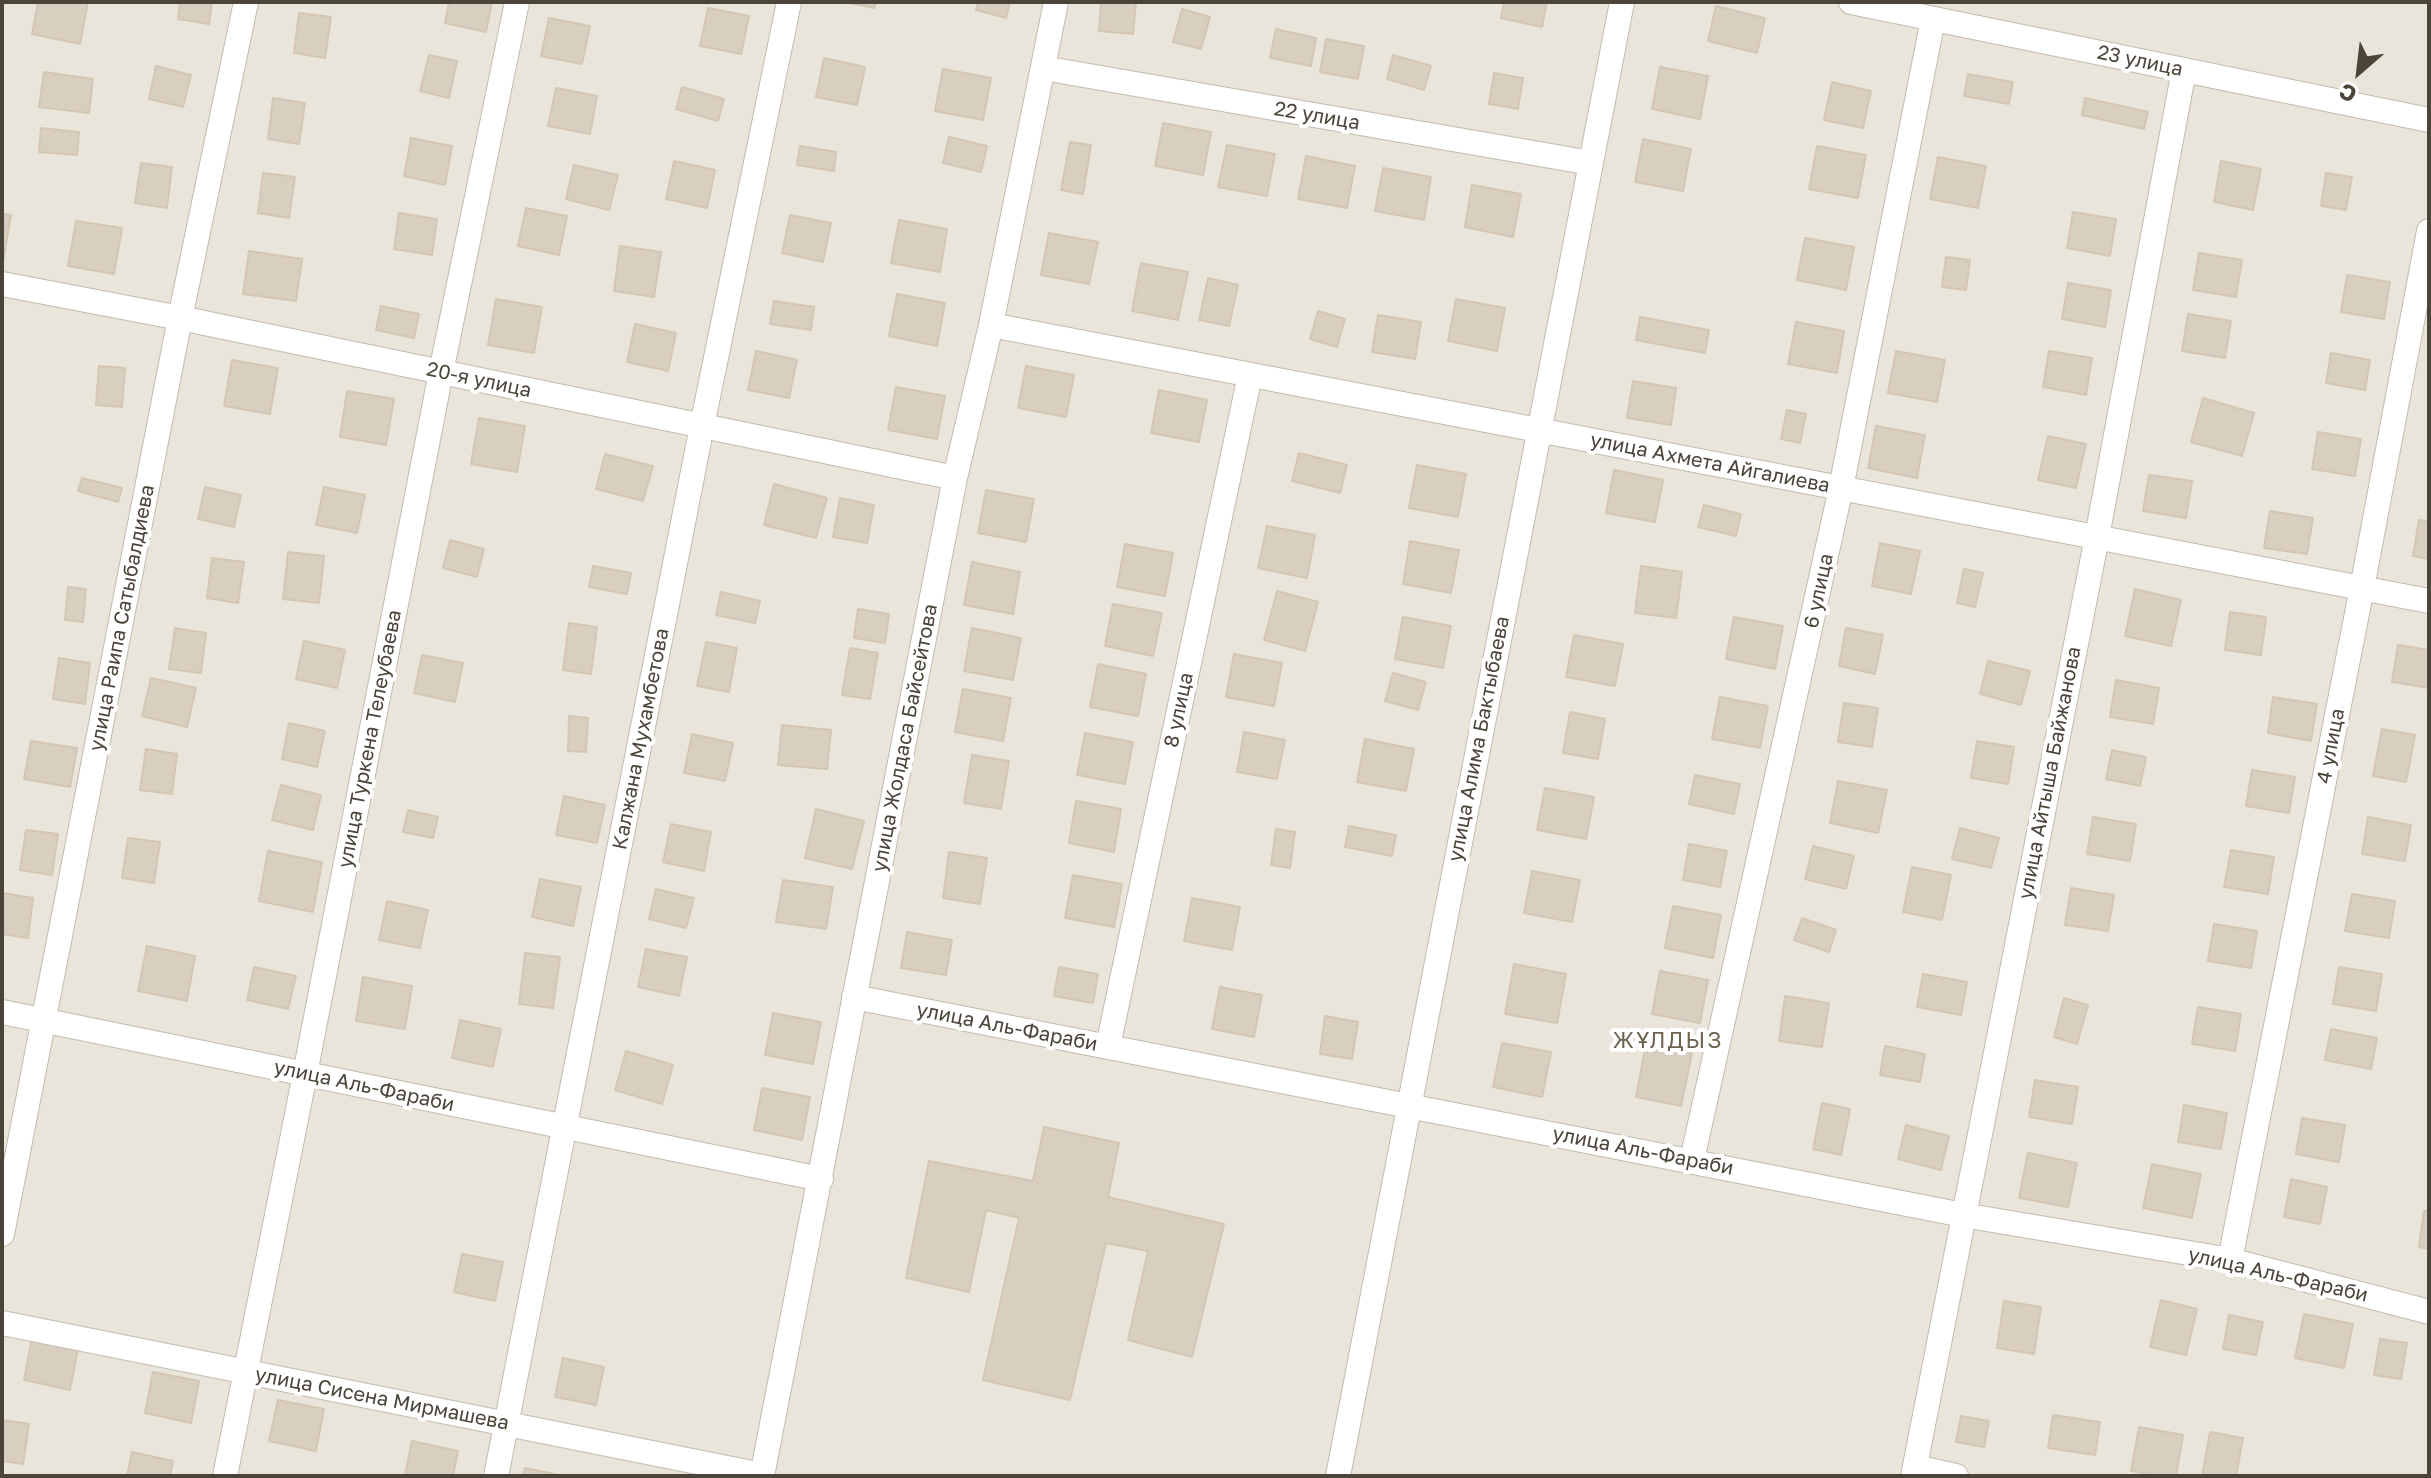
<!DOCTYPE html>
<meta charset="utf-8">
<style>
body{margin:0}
#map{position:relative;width:2431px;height:1478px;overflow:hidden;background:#f6f3ec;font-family:"Golos Text",sans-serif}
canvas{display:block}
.frame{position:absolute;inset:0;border:4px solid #4b4439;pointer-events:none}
.north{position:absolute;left:2319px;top:32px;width:80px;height:80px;-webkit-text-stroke:6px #fff;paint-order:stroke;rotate:208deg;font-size:22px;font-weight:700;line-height:32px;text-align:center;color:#4b4439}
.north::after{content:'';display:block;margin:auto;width:28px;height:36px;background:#4b4439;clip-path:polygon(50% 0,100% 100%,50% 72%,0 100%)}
</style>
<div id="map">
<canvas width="2431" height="1478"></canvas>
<div class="frame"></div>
<div class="north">С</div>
</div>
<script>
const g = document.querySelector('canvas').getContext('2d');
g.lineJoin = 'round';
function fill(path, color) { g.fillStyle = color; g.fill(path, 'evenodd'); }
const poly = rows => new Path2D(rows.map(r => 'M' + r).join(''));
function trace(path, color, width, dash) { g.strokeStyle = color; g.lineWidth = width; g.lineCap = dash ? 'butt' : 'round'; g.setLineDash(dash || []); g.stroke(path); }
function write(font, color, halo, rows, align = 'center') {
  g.font = font + ' "Golos Text",sans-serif'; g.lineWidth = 8; g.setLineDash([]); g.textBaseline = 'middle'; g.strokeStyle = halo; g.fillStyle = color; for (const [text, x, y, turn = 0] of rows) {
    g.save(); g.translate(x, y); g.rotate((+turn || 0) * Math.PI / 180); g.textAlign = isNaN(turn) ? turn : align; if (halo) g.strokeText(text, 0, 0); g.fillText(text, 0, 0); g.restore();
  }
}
const residential = poly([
 [2,2,2429,2,2429,1476,2,1476]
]);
const building = poly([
 [38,2,88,2,80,44,32,34,38,2],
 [180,2,212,2,209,24,178,19,180,2],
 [449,2,492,2,486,32,445,23,449,2],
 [844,2,876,2,874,8,844,2],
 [978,2,1010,2,1006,18,976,10,978,2],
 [1101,2,1136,2,1133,34,1099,31,1101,2],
 [1504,2,1547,2,1542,27,1501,18,1504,2],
 [1716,6,1765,18,1757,53,1708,41,1716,6],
 [708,8,749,16,741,54,700,46,708,8],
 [1182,9,1210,17,1201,49,1173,42,1182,9],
 [299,13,331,17,325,58,294,53,299,13],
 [549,18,590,26,582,64,541,56,549,18],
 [1276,29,1316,38,1311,66,1270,58,1276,29],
 [1326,39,1364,46,1358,79,1320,72,1326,39],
 [429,55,457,61,449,98,420,91,429,55],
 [1393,55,1431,66,1424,90,1387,79,1393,55],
 [824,58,865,67,857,105,816,97,824,58],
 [156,66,191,75,183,107,149,99,156,66],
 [1660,67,1708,76,1700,119,1652,109,1660,67],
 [943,69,991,78,983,120,935,111,943,69],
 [44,72,93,79,89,113,39,107,44,72],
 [1494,73,1523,78,1518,109,1489,104,1494,73],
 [1968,74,2013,82,2009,104,1964,96,1968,74],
 [1832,82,1871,91,1863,128,1824,120,1832,82],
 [682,87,724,99,718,121,676,109,682,87],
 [556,88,597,96,590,134,548,126,556,88],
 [273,98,305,103,299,144,268,139,273,98],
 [2085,98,2148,112,2144,129,2082,115,2085,98],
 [1163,123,1211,132,1203,175,1155,166,1163,123],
 [41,128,79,132,77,155,39,152,41,128],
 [949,137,987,146,981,172,943,163,949,137],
 [411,138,452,146,445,185,404,176,411,138],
 [1643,139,1691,149,1683,191,1635,182,1643,139],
 [1070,142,1091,145,1083,194,1061,190,1070,142],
 [1227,145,1275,154,1267,196,1218,187,1227,145],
 [800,146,836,152,834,171,797,165,800,146],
 [1817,146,1866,155,1858,198,1809,189,1817,146],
 [1306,156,1355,166,1347,208,1298,199,1306,156],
 [1938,157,1986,166,1978,208,1930,199,1938,157],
 [674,161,715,170,707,208,666,199,674,161],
 [2221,161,2261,169,2253,210,2214,202,2221,161],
 [141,163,172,167,167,208,135,203,141,163],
 [574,165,618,175,609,210,566,199,574,165],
 [1383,168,1431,177,1424,220,1375,211,1383,168],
 [263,173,295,177,289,218,258,213,263,173],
 [2326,173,2352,177,2346,210,2321,206,2326,173],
 [1472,185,1521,194,1513,237,1465,227,1472,185],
 [526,208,567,216,559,255,518,246,526,208],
 [2073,212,2116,219,2110,256,2067,248,2073,212],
 [399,213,437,219,432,255,394,249,399,213],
 [2,214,11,215,3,261,2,261,2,214],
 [790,215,831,223,823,262,782,253,790,215],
 [899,220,947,229,940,272,891,263,899,220],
 [76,221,122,228,114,274,68,266,76,221],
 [1049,233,1098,242,1089,284,1041,275,1049,233],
 [1805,238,1854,247,1846,290,1797,280,1805,238],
 [620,246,661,252,654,297,614,291,620,246],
 [249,251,302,259,296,301,243,294,249,251],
 [2199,253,2242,260,2236,297,2193,290,2199,253],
 [1946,257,1970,260,1966,290,1942,287,1946,257],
 [1141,263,1188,272,1178,320,1132,311,1141,263],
 [2347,275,2390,282,2384,319,2341,312,2347,275],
 [1208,278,1238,285,1229,326,1199,320,1208,278],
 [2068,283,2111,290,2105,327,2062,319,2068,283],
 [897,294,945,303,937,346,889,336,897,294],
 [496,299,542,307,534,353,488,345,496,299],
 [1456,299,1505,308,1497,351,1448,341,1456,299],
 [774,301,814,307,811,330,770,324,774,301],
 [381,306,419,314,414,338,376,330,381,306],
 [1318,311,1345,319,1337,347,1310,339,1318,311],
 [2188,314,2231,321,2225,358,2182,351,2188,314],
 [1378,315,1421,322,1415,359,1372,352,1378,315],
 [1640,317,1709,330,1705,353,1636,340,1640,317],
 [1796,322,1844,331,1837,373,1788,364,1796,322],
 [635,324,676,333,668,371,627,362,635,324],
 [756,351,797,360,789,398,748,390,756,351],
 [1896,351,1945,360,1937,402,1888,393,1896,351],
 [2049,351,2092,358,2086,395,2043,387,2049,351],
 [2331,353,2370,360,2365,390,2326,383,2331,353],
 [232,360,278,368,270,414,224,406,232,360],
 [99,366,125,368,122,407,96,405,99,366],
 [1026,366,1074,375,1066,417,1018,408,1026,366],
 [1633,381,1676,388,1671,425,1627,418,1633,381],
 [896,387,945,396,937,439,888,430,896,387],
 [1159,390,1207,400,1199,442,1151,433,1159,390],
 [347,391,394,399,386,445,340,437,347,391],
 [2203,398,2254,413,2242,456,2191,442,2203,398],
 [1787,410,1806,414,1800,443,1781,439,1787,410],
 [479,418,525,426,517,472,471,464,479,418],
 [1876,426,1925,435,1917,478,1868,468,1876,426],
 [2318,432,2361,439,2355,476,2312,469,2318,432],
 [2048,436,2086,444,2076,488,2038,480,2048,436],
 [1299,453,1347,465,1340,493,1292,481,1299,453],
 [605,454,653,466,643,501,596,489,605,454],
 [1417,465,1466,474,1458,517,1409,508,1417,465],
 [1614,470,1663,480,1655,522,1606,513,1614,470],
 [2149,475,2192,481,2186,518,2143,511,2149,475],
 [82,478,122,488,118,502,78,491,82,478],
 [774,484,827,498,816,538,764,525,774,484],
 [205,487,241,495,234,527,198,519,205,487],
 [324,487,365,495,357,533,316,525,324,487],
 [986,490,1034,499,1026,542,978,533,986,490],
 [840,498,874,505,867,543,833,537,840,498],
 [1704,505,1741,514,1736,536,1698,527,1704,505],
 [2270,511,2313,518,2307,554,2264,548,2270,511],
 [2419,520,2429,521,2429,559,2413,556,2419,520],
 [1267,526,1315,535,1307,578,1258,568,1267,526],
 [450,540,484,549,477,577,443,568,450,540],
 [1410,541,1459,550,1451,593,1403,584,1410,541],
 [1880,543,1920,551,1911,594,1872,586,1880,543],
 [1125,544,1173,553,1165,596,1117,587,1125,544],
 [288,552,324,556,319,603,283,599,288,552],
 [212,558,244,562,238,603,207,598,212,558],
 [972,562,1020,572,1013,614,964,605,972,562],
 [593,566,631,573,627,594,589,587,593,566],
 [1641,566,1682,572,1676,618,1635,613,1641,566],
 [1964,569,1983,573,1975,607,1957,603,1964,569],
 [68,587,86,589,83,622,65,620,68,587],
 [2135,589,2181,600,2171,646,2125,636,2135,589],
 [1277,591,1318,602,1305,651,1264,640,1277,591],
 [721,592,760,601,755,623,716,615,721,592],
 [1113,604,1162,613,1153,656,1105,646,1113,604],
 [858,609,889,614,885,643,854,638,858,609],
 [2230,612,2266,617,2261,655,2225,650,2230,612],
 [1403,617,1451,626,1443,668,1395,659,1403,617],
 [1734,617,1783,626,1775,669,1726,659,1734,617],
 [569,623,597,627,591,674,563,670,569,623],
 [175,628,206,633,201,673,169,669,175,628],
 [972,628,1021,638,1013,680,964,671,972,628],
 [1846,628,1883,635,1875,674,1839,666,1846,628],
 [1574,635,1623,644,1615,686,1566,677,1574,635],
 [304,641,345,650,337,688,296,679,304,641],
 [706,642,737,648,729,692,697,686,706,642],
 [2398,645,2429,650,2429,688,2392,682,2398,645],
 [850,648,878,653,870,699,842,695,850,648],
 [1234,654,1282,663,1274,706,1226,697,1234,654],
 [422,655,463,663,455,702,414,693,422,655],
 [59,658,90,663,85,704,53,699,59,658],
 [1988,661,2030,671,2021,705,1980,694,1988,661],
 [1098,664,1146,674,1138,716,1090,707,1098,664],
 [1393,673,1426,682,1418,710,1385,701,1393,673],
 [151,678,196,688,187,727,142,716,151,678],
 [2116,680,2159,688,2153,724,2110,717,2116,680],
 [963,689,1011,698,1003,741,955,732,963,689],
 [1720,697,1768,706,1760,748,1712,739,1720,697],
 [2273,697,2317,704,2311,741,2268,733,2273,697],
 [1844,703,1878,708,1872,747,1838,742,1844,703],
 [1570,712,1605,719,1598,759,1563,753,1570,712],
 [569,716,588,718,586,752,568,751,569,716],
 [289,723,325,731,317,767,282,759,289,723],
 [782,725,831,730,827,769,778,765,782,725],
 [2382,729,2415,735,2406,782,2373,776,2382,729],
 [1244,732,1285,740,1277,779,1237,772,1244,732],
 [1085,733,1133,742,1125,784,1077,775,1085,733],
 [692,734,733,743,725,781,684,773,692,734],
 [1365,739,1414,749,1406,791,1357,782,1365,739],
 [31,741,77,748,70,787,24,779,31,741],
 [1977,741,2014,747,2008,784,1971,778,1977,741],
 [146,749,177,754,172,794,140,790,146,749],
 [2112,750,2146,757,2140,786,2106,779,2112,750],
 [972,755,1009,761,1001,809,964,803,972,755],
 [2252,770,2295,777,2289,813,2246,806,2252,770],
 [1695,775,1740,784,1734,814,1689,804,1695,775],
 [1838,781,1887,790,1878,833,1830,823,1838,781],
 [281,785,321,795,313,830,272,820,281,785],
 [1545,788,1594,797,1586,839,1537,830,1545,788],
 [564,796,605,805,597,843,556,835,564,796],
 [1076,801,1121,809,1114,852,1069,843,1076,801],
 [816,809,864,821,852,869,805,858,816,809],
 [408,810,438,817,433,838,403,832,408,810],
 [2093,817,2136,824,2130,861,2087,854,2093,817],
 [2368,817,2411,825,2405,861,2362,854,2368,817],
 [671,824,711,832,704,871,663,862,671,824],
 [1349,826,1396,835,1392,856,1345,847,1349,826],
 [1960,828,1999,838,1991,868,1952,859,1960,828],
 [1276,829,1295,832,1290,868,1271,865,1276,829],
 [26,830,58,834,52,875,20,870,26,830],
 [128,838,160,842,154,883,122,878,128,838],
 [1689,844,1727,851,1720,887,1683,880,1689,844],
 [1813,846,1854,856,1846,889,1805,879,1813,846],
 [2231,850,2274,857,2268,894,2224,887,2231,850],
 [268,851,322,862,313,912,259,901,268,851],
 [949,852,987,858,980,904,943,898,949,852],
 [1912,867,1951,875,1942,920,1903,912,1912,867],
 [1532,871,1580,880,1572,922,1524,913,1532,871],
 [1073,875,1122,884,1114,927,1065,918,1073,875],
 [540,879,581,887,573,926,532,917,540,879],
 [783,880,833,887,826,929,776,922,783,880],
 [2071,888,2114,895,2108,931,2065,925,2071,888],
 [656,889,694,898,686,928,649,919,656,889],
 [2,893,33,898,28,938,2,934,2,893],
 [2352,894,2395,901,2389,938,2345,931,2352,894],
 [1192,898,1240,907,1232,950,1184,941,1192,898],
 [387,901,428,910,420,948,379,940,387,901],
 [1673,906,1721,915,1713,958,1665,948,1673,906],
 [1802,918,1836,930,1829,952,1794,940,1802,918],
 [2214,924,2257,931,2251,968,2208,961,2214,924],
 [907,932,952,940,946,975,901,968,907,932],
 [147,946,195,956,187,1001,138,991,147,946],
 [646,949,687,957,679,996,638,987,646,949],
 [525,953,560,957,553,1008,519,1004,525,953],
 [1514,964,1566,974,1557,1023,1505,1014,1514,964],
 [254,967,296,976,288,1009,247,1000,254,967],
 [1059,967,1098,974,1093,1003,1054,996,1059,967],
 [2339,967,2382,974,2376,1011,2333,1004,2339,967],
 [1660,971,1708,980,1700,1023,1652,1014,1660,971],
 [1923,974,1967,982,1961,1015,1917,1007,1923,974],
 [363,977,412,986,405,1029,356,1021,363,977],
 [1220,987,1262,995,1254,1037,1212,1029,1220,987],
 [1785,996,1829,1003,1822,1047,1779,1041,1785,996],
 [2064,998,2088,1005,2077,1044,2054,1037,2064,998],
 [2198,1007,2241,1014,2235,1051,2192,1044,2198,1007],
 [773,1013,821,1022,813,1064,765,1055,773,1013],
 [1325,1016,1358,1022,1352,1059,1320,1054,1325,1016],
 [460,1020,501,1029,493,1067,452,1058,460,1020],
 [2331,1029,2377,1038,2371,1069,2325,1060,2331,1029],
 [1502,1043,1551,1052,1542,1097,1493,1087,1502,1043],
 [1646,1044,1692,1053,1681,1106,1636,1097,1646,1044],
 [1885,1046,1925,1054,1920,1082,1880,1075,1885,1046],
 [626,1051,673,1065,662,1104,615,1090,626,1051],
 [2035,1080,2078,1087,2072,1124,2029,1117,2035,1080],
 [762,1088,810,1097,802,1140,754,1130,762,1088],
 [1822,1103,1850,1109,1841,1155,1813,1149,1822,1103],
 [2184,1105,2227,1113,2221,1149,2178,1142,2184,1105],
 [2302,1118,2345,1125,2339,1162,2296,1154,2302,1118],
 [1906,1125,1949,1136,1941,1170,1898,1159,1906,1125],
 [1044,1127,1119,1143,1108,1197,1224,1224,1192,1357,1128,1340,1148,1251,1106,1243,1070,1400,983,1380,1019,1218,986,1210,969,1292,906,1278,929,1161,1033,1181,1044,1127],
 [2028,1153,2077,1163,2068,1207,2019,1198,2028,1153],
 [2152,1164,2201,1174,2192,1218,2143,1208,2152,1164],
 [2291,1179,2327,1187,2320,1224,2284,1217,2291,1179],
 [2424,1211,2429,1211,2429,1249,2419,1247,2424,1211],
 [462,1254,503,1262,495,1301,454,1292,462,1254],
 [2161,1300,2197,1309,2186,1355,2150,1347,2161,1300],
 [2004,1301,2041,1307,2034,1354,1997,1348,2004,1301],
 [2304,1314,2353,1324,2344,1368,2295,1358,2304,1314],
 [2229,1315,2263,1322,2256,1355,2223,1349,2229,1315],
 [32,1338,78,1348,70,1390,24,1380,32,1338],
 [2380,1339,2407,1343,2401,1379,2374,1375,2380,1339],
 [563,1358,604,1367,596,1405,555,1397,563,1358],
 [153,1372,199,1381,191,1423,145,1413,153,1372],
 [278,1400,324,1409,316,1451,269,1441,278,1400],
 [2053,1415,2100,1422,2095,1455,2048,1448,2053,1415],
 [1961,1416,1989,1421,1984,1447,1956,1442,1961,1416],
 [2,1420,29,1424,23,1464,2,1461,2,1420],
 [2139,1427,2183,1435,2176,1476,2160,1476,2131,1471,2139,1427],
 [2210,1432,2243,1438,2236,1476,2202,1476,2210,1432],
 [412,1441,458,1451,453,1476,405,1476,412,1441],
 [132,1452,173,1461,170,1476,127,1476,132,1452],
 [525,1468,564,1476,523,1476,525,1468]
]);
const minor = poly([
 [1851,2,2429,120],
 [1043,68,1591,163],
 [2,284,180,318,955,478],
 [991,325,2429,601],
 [854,997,1963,1215,2230,1260,2429,1312],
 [2,1012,821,1179],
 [1108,1046,1250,375],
 [1692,1160,1841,488,1933,19],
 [2,1234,180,318,246,2],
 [2230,1260,2362,588,2429,231],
 [2,1323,762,1475],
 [1915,1467,1956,1476],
 [225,1476,305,1074,441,372,517,2],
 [496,1476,702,426,789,2],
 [762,1476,955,478,991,325,1056,2],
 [1338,1476,1622,2],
 [1913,1476,2097,537,2184,70]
]);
const streetNames = [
 ["23 улица",2140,61,12],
 ["22 улица",1317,116,10],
 ["20-я улица",479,380,12],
 ["улица Ахмета Айгалиева",1710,463,11],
 ["6 улица",1819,591,-78],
 ["улица Раипа Сатыбалдиева",122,618,-79],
 ["8 улица",1179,710,-78],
 ["улица Жолдаса Байсейтова",905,738,-79],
 ["улица Туркена Телеубаева",370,739,-79],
 ["Калжана Мухамбетова",641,739,-79],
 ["улица Алима Бактыбаева",1479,739,-79],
 ["4 улица",2331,746,-79],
 ["улица Айтыша Байжанова",2050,773,-79],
 ["улица Аль-Фараби",1007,1027,11],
 ["улица Аль-Фараби",364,1086,12],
 ["улица Аль-Фараби",1643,1151,11],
 ["улица Аль-Фараби",2278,1275,13],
 ["улица Сисена Мирмашева",382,1399,11]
];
const neighbourhoodNames = [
 ["ЖҰЛДЫЗ",1668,1041]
];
fill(residential, '#eae5da');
fill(building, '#d8cfc1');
trace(building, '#d3c7b4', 2);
trace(minor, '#c2bbae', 26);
trace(minor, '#fff', 24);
write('20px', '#4b4439', '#fff', streetNames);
g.letterSpacing = '2px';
write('22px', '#6e6250', '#fff', neighbourhoodNames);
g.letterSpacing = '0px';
</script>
